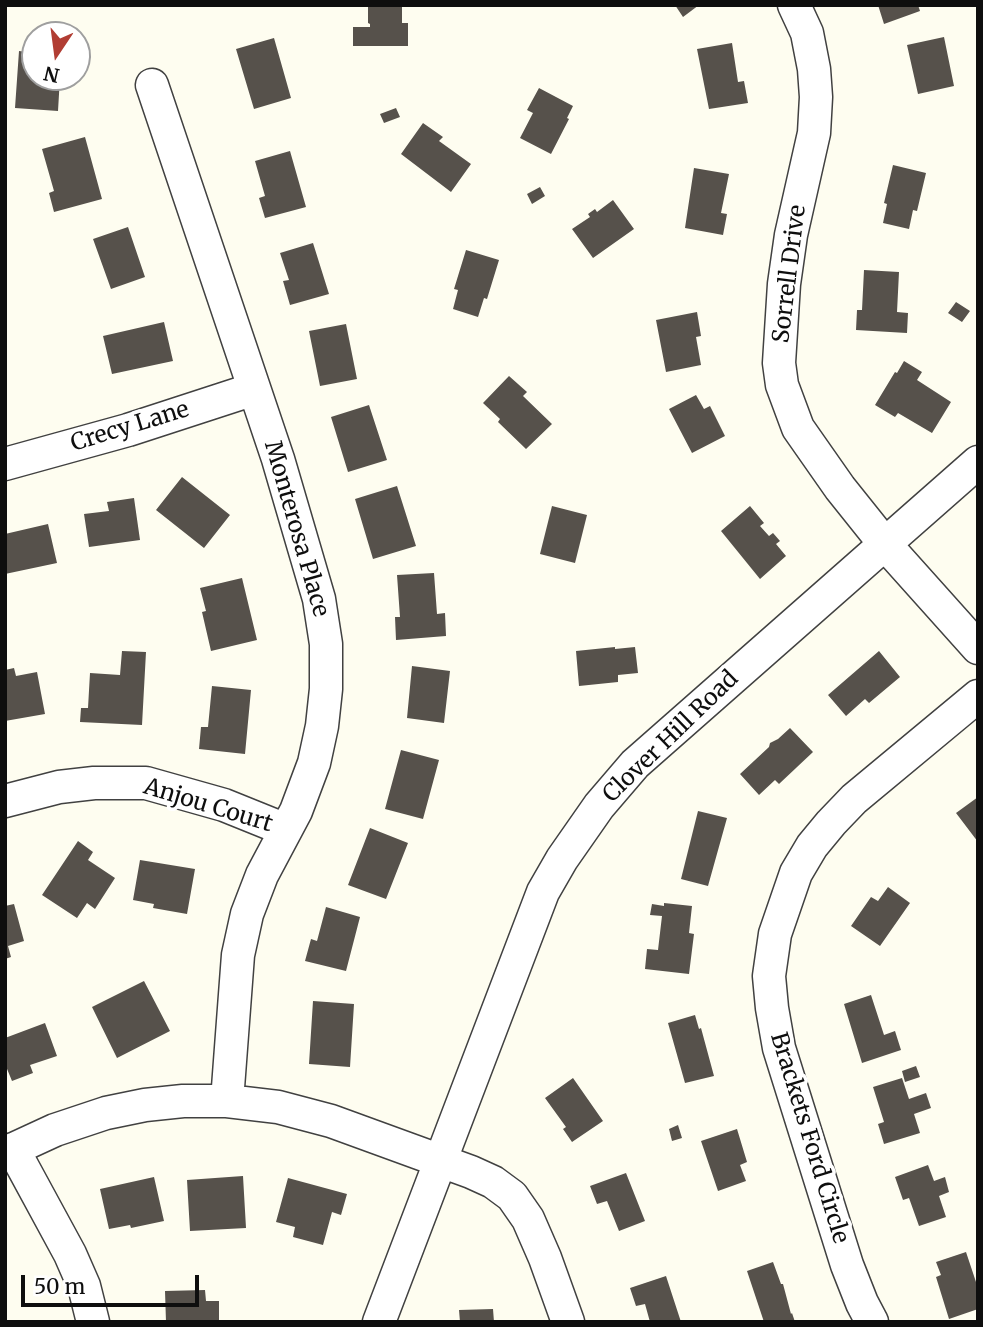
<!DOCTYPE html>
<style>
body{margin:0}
#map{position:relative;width:983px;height:1327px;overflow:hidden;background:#fefdf0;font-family:Merriweather,serif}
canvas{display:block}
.frame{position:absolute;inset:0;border:7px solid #0e0e0e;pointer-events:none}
.north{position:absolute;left:21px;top:21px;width:70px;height:70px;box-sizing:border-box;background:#fff;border:2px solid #9f9f9f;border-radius:50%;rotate:193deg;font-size:19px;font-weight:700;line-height:28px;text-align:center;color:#0e0e0e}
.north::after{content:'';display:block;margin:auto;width:24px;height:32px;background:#b13d33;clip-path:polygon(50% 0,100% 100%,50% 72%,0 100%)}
.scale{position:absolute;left:21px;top:1275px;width:178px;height:32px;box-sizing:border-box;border:4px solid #0e0e0e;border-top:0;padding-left:9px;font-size:21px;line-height:24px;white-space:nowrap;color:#0e0e0e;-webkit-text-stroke:5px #fff;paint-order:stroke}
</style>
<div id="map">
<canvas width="983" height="1327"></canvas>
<div class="frame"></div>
<div class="north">N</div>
<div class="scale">50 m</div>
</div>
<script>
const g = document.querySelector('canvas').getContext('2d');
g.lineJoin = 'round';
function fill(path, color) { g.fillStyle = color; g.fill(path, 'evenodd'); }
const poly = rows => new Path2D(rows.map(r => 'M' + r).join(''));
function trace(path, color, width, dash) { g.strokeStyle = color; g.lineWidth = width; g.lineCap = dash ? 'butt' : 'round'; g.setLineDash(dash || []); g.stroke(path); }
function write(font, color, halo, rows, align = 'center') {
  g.font = font + ' Merriweather,serif'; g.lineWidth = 7; g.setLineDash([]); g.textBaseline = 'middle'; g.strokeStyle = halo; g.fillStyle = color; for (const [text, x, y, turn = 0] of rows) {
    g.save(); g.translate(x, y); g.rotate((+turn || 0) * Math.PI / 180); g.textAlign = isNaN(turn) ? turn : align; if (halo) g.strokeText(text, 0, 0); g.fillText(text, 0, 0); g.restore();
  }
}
const building = poly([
 [368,5,402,5,402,23,408,23,408,46,353,46,353,27,370,27,370,24,368,23],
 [675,5,699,5,683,17],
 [878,5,918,5,920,11,884,24],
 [944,37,954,86,918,94,907,45],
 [274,38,291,98,254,109,236,49],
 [732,43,738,82,744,81,748,103,709,109,697,49],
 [19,51,35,53,35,77,60,77,58,111,15,108],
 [539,88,573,106,567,118,569,119,551,154,520,138,533,113,527,110],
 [396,108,400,117,384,123,380,114],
 [423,123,443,137,439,141,471,164,451,192,401,154],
 [85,137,102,199,54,212,49,193,54,191,42,149],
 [290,151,306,207,265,218,259,198,265,196,255,161],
 [893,165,926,173,917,211,913,210,909,229,883,223,887,204,884,203],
 [694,168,729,174,721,213,727,214,723,235,685,228],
 [540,187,545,196,532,204,527,194],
 [613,200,634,229,593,258,572,229,590,217,588,214,595,209,597,212],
 [128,227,145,277,111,289,93,239],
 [313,243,329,294,290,305,283,281,289,280,280,253],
 [466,250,499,260,487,299,484,298,478,317,453,309,458,290,454,289],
 [864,270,899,272,897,312,908,313,907,333,856,330,857,310,862,310],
 [956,302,970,311,962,322,948,313],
 [697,312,701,336,696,337,701,365,666,372,656,320],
 [164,322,173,361,112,374,103,336],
 [346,324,357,379,320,386,309,331],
 [904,361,922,372,917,380,951,402,932,433,898,413,895,417,875,405,895,372,897,373],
 [509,376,527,392,523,396,552,424,526,449,498,422,500,419,483,403],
 [696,395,704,409,710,406,725,436,692,453,669,409],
 [369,405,387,460,348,472,331,417],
 [182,477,230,515,204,548,156,510],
 [397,486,416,546,373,559,355,499],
 [134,498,140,540,89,547,84,514,109,511,107,502],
 [552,506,587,515,575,563,540,554],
 [750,506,764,523,760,526,769,536,773,533,780,541,776,544,786,556,760,579,721,531],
 [48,524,57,563,5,574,5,534],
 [434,573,437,614,445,613,446,636,396,640,395,617,400,617,397,575],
 [242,578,257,640,211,651,202,612,206,611,200,588],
 [615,647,615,649,635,647,638,673,618,675,618,682,579,686,576,651],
 [122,651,146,652,142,725,80,722,81,708,88,708,90,673,120,675],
 [879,651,900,677,869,703,865,699,846,716,828,695],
 [412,666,450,671,444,723,407,718],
 [14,668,16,676,37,672,45,714,5,721,5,670],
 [212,686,251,690,245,754,199,749,201,727,208,727],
 [790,728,813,752,779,784,775,780,759,795,740,774,769,747,770,743,778,739],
 [401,750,439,760,423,819,385,809],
 [978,797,978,842,956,813],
 [698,811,727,818,708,886,681,879],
 [370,828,408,843,386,899,348,885],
 [78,841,93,852,88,860,115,878,95,909,87,903,77,918,42,895],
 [140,860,195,869,187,914,153,908,154,904,133,900],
 [888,887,910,903,880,946,851,926,871,897,878,901],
 [664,903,692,906,689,933,694,934,689,974,645,969,647,949,658,950,662,916,650,915,652,904,664,906],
 [14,904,24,941,8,946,11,957,5,959,5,906],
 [326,907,360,917,346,971,305,961,311,939,317,941],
 [144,981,170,1031,117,1058,92,1007],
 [871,995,884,1035,895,1031,901,1050,862,1063,844,1004],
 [313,1001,354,1004,350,1067,309,1064],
 [695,1015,699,1029,701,1028,714,1076,685,1083,668,1023],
 [45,1023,57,1056,30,1065,33,1073,12,1081,5,1064,5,1038],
 [916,1066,920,1077,905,1082,902,1071],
 [573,1078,603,1121,572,1142,563,1129,566,1127,545,1098],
 [902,1078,909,1099,926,1093,931,1108,914,1114,920,1133,884,1144,878,1124,884,1122,873,1087],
 [678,1125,682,1138,672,1141,669,1129],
 [737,1129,747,1162,740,1165,746,1181,718,1191,701,1141],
 [928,1165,934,1181,945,1177,949,1192,939,1196,946,1217,919,1226,909,1198,903,1200,895,1177],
 [626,1173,645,1221,619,1231,607,1201,597,1204,590,1186],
 [243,1176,246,1228,190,1231,187,1180],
 [154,1177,164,1221,131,1228,130,1225,109,1229,100,1189],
 [288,1178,347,1194,341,1215,332,1212,323,1245,293,1237,295,1227,276,1222],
 [966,1252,978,1288,978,1309,949,1319,936,1277,941,1275,936,1262],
 [773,1262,781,1284,783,1284,791,1314,792,1313,795,1322,764,1322,747,1271],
 [666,1276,681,1322,650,1322,645,1304,636,1306,630,1288],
 [205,1290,206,1301,219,1301,219,1322,166,1322,165,1291],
 [493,1309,494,1322,460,1322,459,1310]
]);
const minor = poly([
 [794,5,807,33,814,69,816,97,814,133,791,235,784,284,779,363,782,385,798,428,840,488,884,543,978,648],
 [152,85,278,459,319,599,326,644,326,689,322,726,314,763,296,811,262,875,247,914,238,955,227,1101],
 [5,464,128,430,254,389],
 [5,801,59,787,94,783,146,783,224,805,286,830],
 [13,1149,70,1254,84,1286,93,1322],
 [5,1153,55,1130,106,1113,145,1105,183,1101,227,1101,278,1107,331,1121,471,1172,493,1182,512,1196,528,1219,545,1258,568,1322],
 [379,1322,543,892,562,859,599,806,635,764,978,462],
 [872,1322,862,1303,847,1265,779,1048,772,1008,769,976,775,934,796,873,812,846,831,823,854,799,978,696]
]);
const streetNames = [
 ["Sorrell Drive",790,274,-83],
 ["Crecy Lane",130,427,-17],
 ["Monterosa Place",296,529,74],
 ["Clover Hill Road",671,737,-44],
 ["Anjou Court",208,806,17],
 ["Brackets Ford Circle",809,1138,73]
];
fill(building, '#56514b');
trace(minor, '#414141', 35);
trace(minor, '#fff', 32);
write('23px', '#0e0e0e', '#fff', streetNames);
</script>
